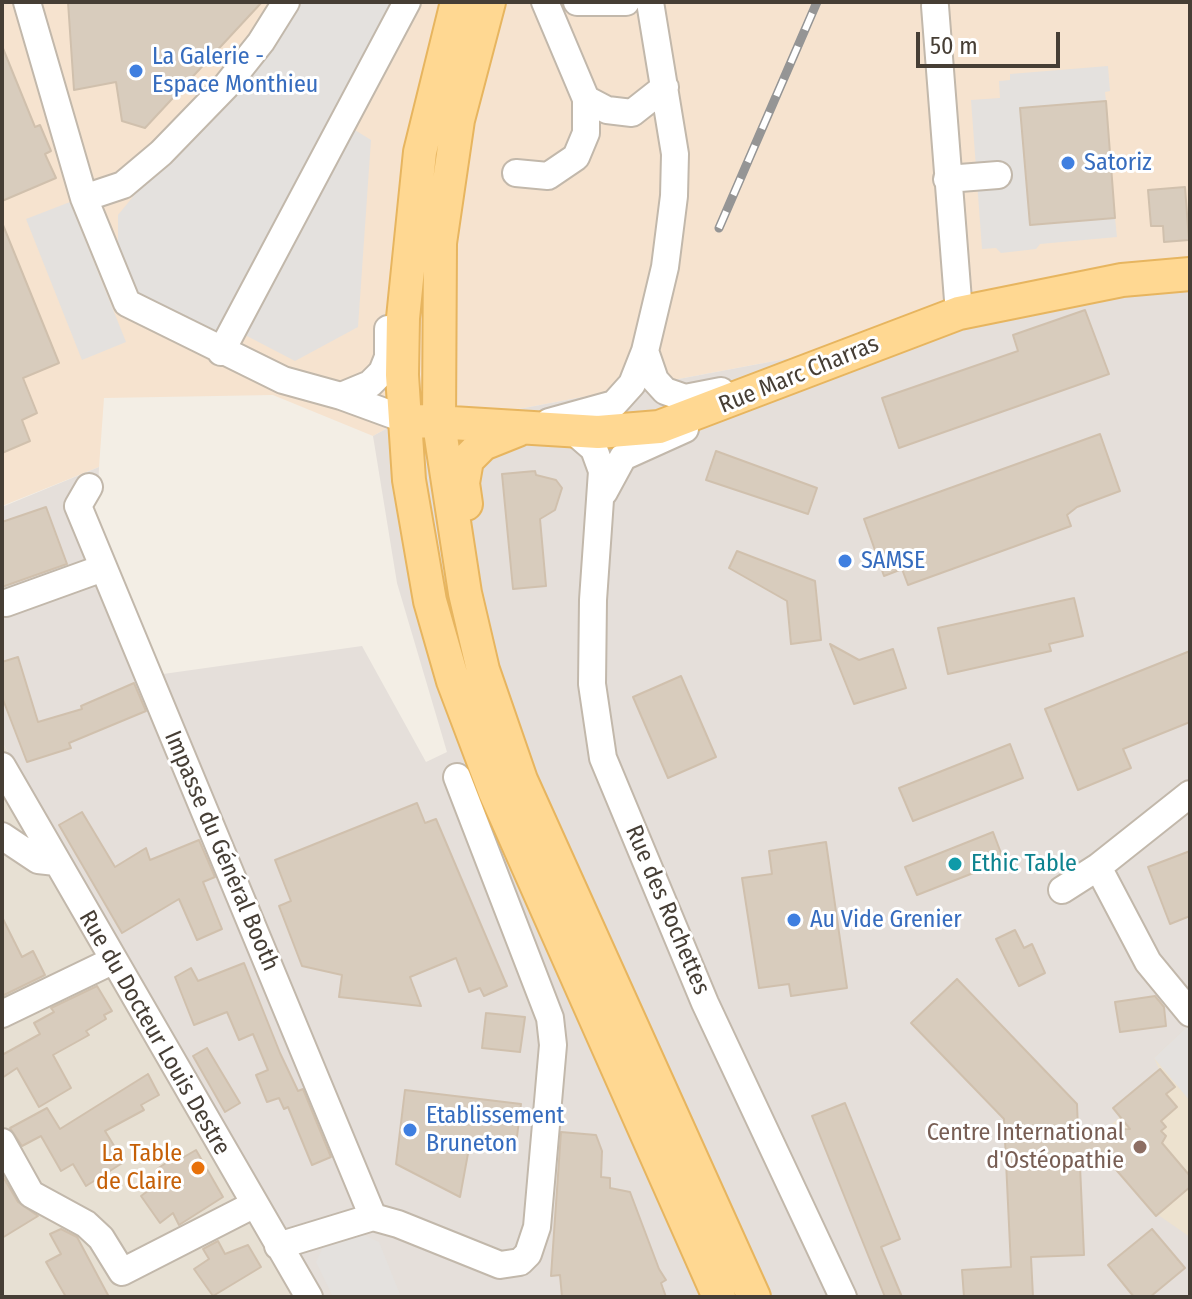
<!DOCTYPE html>
<meta charset="utf-8">
<style>
body{margin:0}
#map{position:relative;width:1192px;height:1299px;overflow:hidden;background:#f3eee5;font-family:"Fira Sans Condensed",sans-serif}
canvas{display:block}
.frame{position:absolute;inset:0;border:4px solid #463e35;pointer-events:none}
.scale{position:absolute;left:916px;top:32px;width:144px;height:36px;box-sizing:border-box;border:4px solid #463e35;border-top:0;padding-left:10px;font-size:24px;line-height:28px;white-space:nowrap;color:#463e35;-webkit-text-stroke:6px #fff;paint-order:stroke}
</style>
<div id="map">
<canvas width="1192" height="1299"></canvas>
<div class="frame"></div>
<div class="scale">50 m</div>
</div>
<script>
const g = document.querySelector('canvas').getContext('2d');
g.lineJoin = 'round';
function fill(path, color) { g.fillStyle = color; g.fill(path, 'evenodd'); }
const poly = rows => new Path2D(rows.map(r => 'M' + r).join(''));
function trace(path, color, width, dash) { g.strokeStyle = color; g.lineWidth = width; g.lineCap = dash ? 'butt' : 'round'; g.setLineDash(dash || []); g.stroke(path); }
function write(font, color, halo, rows, align = 'center') {
  g.font = font + ' "Fira Sans Condensed",sans-serif'; g.lineWidth = 6; g.setLineDash([]); g.textBaseline = 'middle'; g.strokeStyle = halo; g.fillStyle = color; for (const [text, x, y, turn = 0] of rows) {
    g.save(); g.translate(x, y); g.rotate((+turn || 0) * Math.PI / 180); g.textAlign = isNaN(turn) ? turn : align; if (halo) g.strokeText(text, 0, 0); g.fillText(text, 0, 0); g.restore();
  }
}
const residential = poly([
 [2,742,278,1223,298,1297,2,1297]
]);
const commercial = poly([
 [2,2,1190,2,1190,283,439,424,404,419,373,436,273,395,104,398,99,467,2,506]
]);
const industrial = poly([
 [1190,283,1190,1297,325,1297,278,1223,2,742,2,507,99,467,98,495,89,510,156,675,362,646,426,762,447,752,397,583,373,436,404,419,439,424]
]);
const education = poly([
 [1188,1026,1190,1029,1190,1237,1151,1210,1113,1165,1092,1166,1090,1130,1106,1129,1120,1117,1113,1108,1159,1069,1154,1058]
]);
const parking = poly([
 [293,2,399,2,337,119,371,140,358,327,295,361,245,335,216,341,134,297,118,258,118,215],
 [1108,66,1110,91,1105,92,1106,101,1020,108,1030,225,1115,218,1117,237,1040,244,1036,249,1001,253,996,248,982,249,971,100,1000,98,999,81,1010,80,1010,74],
 [70,202,126,342,82,360,26,219],
 [1188,1026,1190,1029,1190,1101,1154,1058],
 [360,1233,379,1242,401,1297,333,1297,316,1262,325,1243]
]);
const building = poly([
 [68,2,262,2,145,128,122,121,116,82,74,90,68,2],
 [2,46,35,127,40,125,51,151,45,154,56,178,2,201,2,46],
 [1106,101,1115,218,1030,225,1020,108,1106,101],
 [1185,187,1189,240,1164,242,1163,226,1151,226,1148,190,1185,187],
 [3,225,59,363,23,378,37,413,22,420,30,441,2,453,3,225],
 [1085,310,1109,374,899,448,882,398,1018,351,1013,335,1085,310],
 [1100,434,1120,491,1077,507,1067,515,1071,526,908,585,902,569,884,576,864,519,1100,434],
 [716,451,817,488,808,514,706,480,716,451],
 [535,471,536,475,556,480,562,488,555,510,540,519,546,586,513,589,502,474,535,471],
 [46,507,67,564,2,587,2,522,46,507],
 [737,551,815,581,821,640,791,644,787,601,729,568,737,551],
 [1074,598,1083,636,1049,644,1051,651,948,674,938,628,1074,598],
 [830,644,859,660,893,649,906,688,854,704,830,644],
 [1190,651,1190,722,1123,749,1131,768,1078,790,1045,709,1190,651],
 [18,657,38,722,82,709,81,706,134,683,146,711,69,743,71,748,27,762,2,697,2,662,18,657],
 [681,676,716,757,668,778,633,697,681,676],
 [1010,744,1023,778,913,821,899,788,1010,744],
 [417,803,425,823,436,819,507,986,484,996,480,988,469,992,456,958,410,977,421,1006,339,997,342,975,302,966,279,906,291,901,275,860,417,803],
 [82,812,115,867,146,848,150,860,199,840,215,877,203,882,222,929,197,940,179,899,122,933,59,825,82,812],
 [993,832,1004,861,917,895,905,867,993,832],
 [826,842,847,988,791,996,789,984,759,988,742,878,772,874,769,851,826,842],
 [1190,851,1190,916,1170,924,1148,867,1190,851],
 [2,917,22,957,33,951,45,975,2,996,2,917],
 [1015,930,1024,948,1032,944,1045,973,1019,986,996,939,1015,930],
 [244,963,280,1053,298,1091,303,1089,331,1157,312,1165,288,1107,284,1109,279,1098,267,1102,256,1075,268,1070,253,1034,239,1040,227,1012,194,1025,175,977,191,968,198,981,244,963],
 [957,979,1077,1104,1078,1130,1130,1129,1113,1108,1160,1069,1175,1087,1166,1094,1177,1107,1161,1121,1166,1127,1161,1131,1166,1136,1162,1143,1190,1176,1190,1187,1156,1216,1112,1165,1080,1166,1084,1255,1031,1257,1033,1297,964,1297,962,1270,1011,1267,1004,1119,911,1023,957,979],
 [97,986,112,1011,104,1015,106,1019,86,1031,89,1035,53,1055,71,1088,39,1107,17,1068,2,1078,2,1055,40,1034,34,1023,54,1012,51,1008,97,986],
 [1155,996,1164,1007,1166,1026,1120,1032,1115,1002,1155,996],
 [486,1013,525,1017,520,1052,482,1048,486,1013],
 [207,1048,240,1103,225,1112,193,1056,207,1048],
 [148,1074,159,1095,141,1105,144,1110,105,1131,124,1162,86,1186,73,1164,61,1171,41,1136,22,1146,10,1128,47,1108,60,1129,148,1074],
 [405,1090,521,1104,515,1153,469,1148,460,1197,396,1164,405,1090],
 [845,1103,900,1239,881,1247,902,1297,885,1297,812,1116,845,1103],
 [561,1132,596,1135,602,1151,601,1177,610,1178,610,1188,630,1192,659,1269,666,1280,661,1283,666,1297,562,1297,560,1275,551,1276,561,1132],
 [196,1150,223,1197,179,1225,173,1213,160,1223,141,1196,164,1179,157,1169,175,1157,177,1161,196,1150],
 [2,1175,18,1202,38,1216,2,1238,2,1175],
 [61,1229,77,1237,109,1297,66,1297,46,1262,61,1254,50,1234,61,1229],
 [1152,1229,1185,1268,1150,1297,1134,1297,1108,1265,1152,1229],
 [218,1241,225,1254,248,1245,261,1267,213,1296,194,1269,209,1259,203,1249,218,1241]
]);
const minor = poly([
 [27,2,84,198,127,303,283,380,341,396,404,419],
 [545,2,586,99,607,110,632,113,665,87],
 [577,2,626,2],
 [935,6,959,313],
 [516,173,548,176,576,157,586,133,586,99],
 [947,179,998,175],
 [84,198,123,185,161,153,226,86,261,42,286,2],
 [645,351,655,380,665,391,685,398,721,391],
 [221,352,407,2],
 [341,396,370,384,382,372,388,357,388,329],
 [549,422,614,404,632,384,645,351,665,267,674,196,675,154,650,2],
 [572,430,594,449,602,471,593,600,592,684,603,758,705,1003,843,1297],
 [89,487,78,506,373,1217],
 [604,492,623,457,685,429],
 [6,603,103,568],
 [2,766,309,1297],
 [2,836,38,860,56,862],
 [1098,867,1148,962,1190,1013],
 [1062,890,1098,867,1190,794],
 [2,1014,112,961],
 [2,1142,31,1194,86,1224,101,1238,122,1272,253,1205],
 [373,1217,398,1224,500,1265,520,1262,528,1254,537,1227,553,1045,550,1018,457,777],
 [278,1246,373,1217]
]);
const major = poly([
 [457,2,420,152,403,318,402,375,409,480,430,601,453,681,495,792,719,1297],
 [489,2,458,120,440,243,439,424,465,593,483,670,521,780,754,1297],
 [419,421,598,432,659,427,959,313,1122,280,1190,274],
 [466,504,463,483,467,460,483,444,518,430]
]);
const rail = poly([
 [719,228,817,2]
]);
const markers = [
 [136,71,8,"#3f7fe0"],
 [1068,163,8,"#3f7fe0"],
 [845,561,8,"#3f7fe0"],
 [955,864,8,"#0f9aa8"],
 [794,920,8,"#3f7fe0"],
 [410,1130,8,"#3f7fe0"],
 [1140,1147,8,"#8d6e63"],
 [198,1168,8,"#e8710a"]
];
const shopNames = [
 ["La Galerie -",152,57],
 ["Espace Monthieu",152,85],
 ["Satoriz",1084,163],
 ["SAMSE",861,561],
 ["Au Vide Grenier",810,920],
 ["Etablissement",426,1116],
 ["Bruneton",426,1144]
];
const streetNames = [
 ["Rue Marc Charras",799,375,-22],
 ["Impasse du Général Booth",221,851,67],
 ["Rue des Rochettes",667,910,67],
 ["Rue du Docteur Louis Destre",154,1033,60]
];
const cultureNames = [
 ["Ethic Table",971,864]
];
const educationNames = [
 ["Centre International",1124,1133],
 ["d'Ostéopathie",1124,1161]
];
const foodNames = [
 ["La Table",182,1154],
 ["de Claire",182,1182]
];
fill(residential, '#e7e0d3');
fill(commercial, '#f6e3cf');
fill(industrial, '#e5dfda');
fill(education, '#ede2cf');
fill(parking, '#e4e1de');
fill(building, '#d8ccbd');
trace(building, '#d0c0ad', 2);
trace(minor, '#c2b8ab', 30);
trace(major, '#e7b55f', 36);
trace(minor, '#fff', 26);
trace(major, '#ffd892', 32);
trace(rail, '#959595', 9);
trace(rail, '#fff', 6, [18]);
for (const [x, y, r, color] of markers) { const dot = new Path2D(); dot.arc(x, y, r, 0, 2 * Math.PI); g.fillStyle = color; g.fill(dot); trace(dot, '#fff', 3); }
write('24px', '#366cbe', '#fff', shopNames, 'left');
write('24px', '#463e35', '#fff', streetNames);
write('24px', '#0d838f', '#fff', cultureNames, 'left');
write('24px', '#785e54', '#fff', educationNames, 'right');
write('24px', '#c56008', '#fff', foodNames, 'right');
</script>
